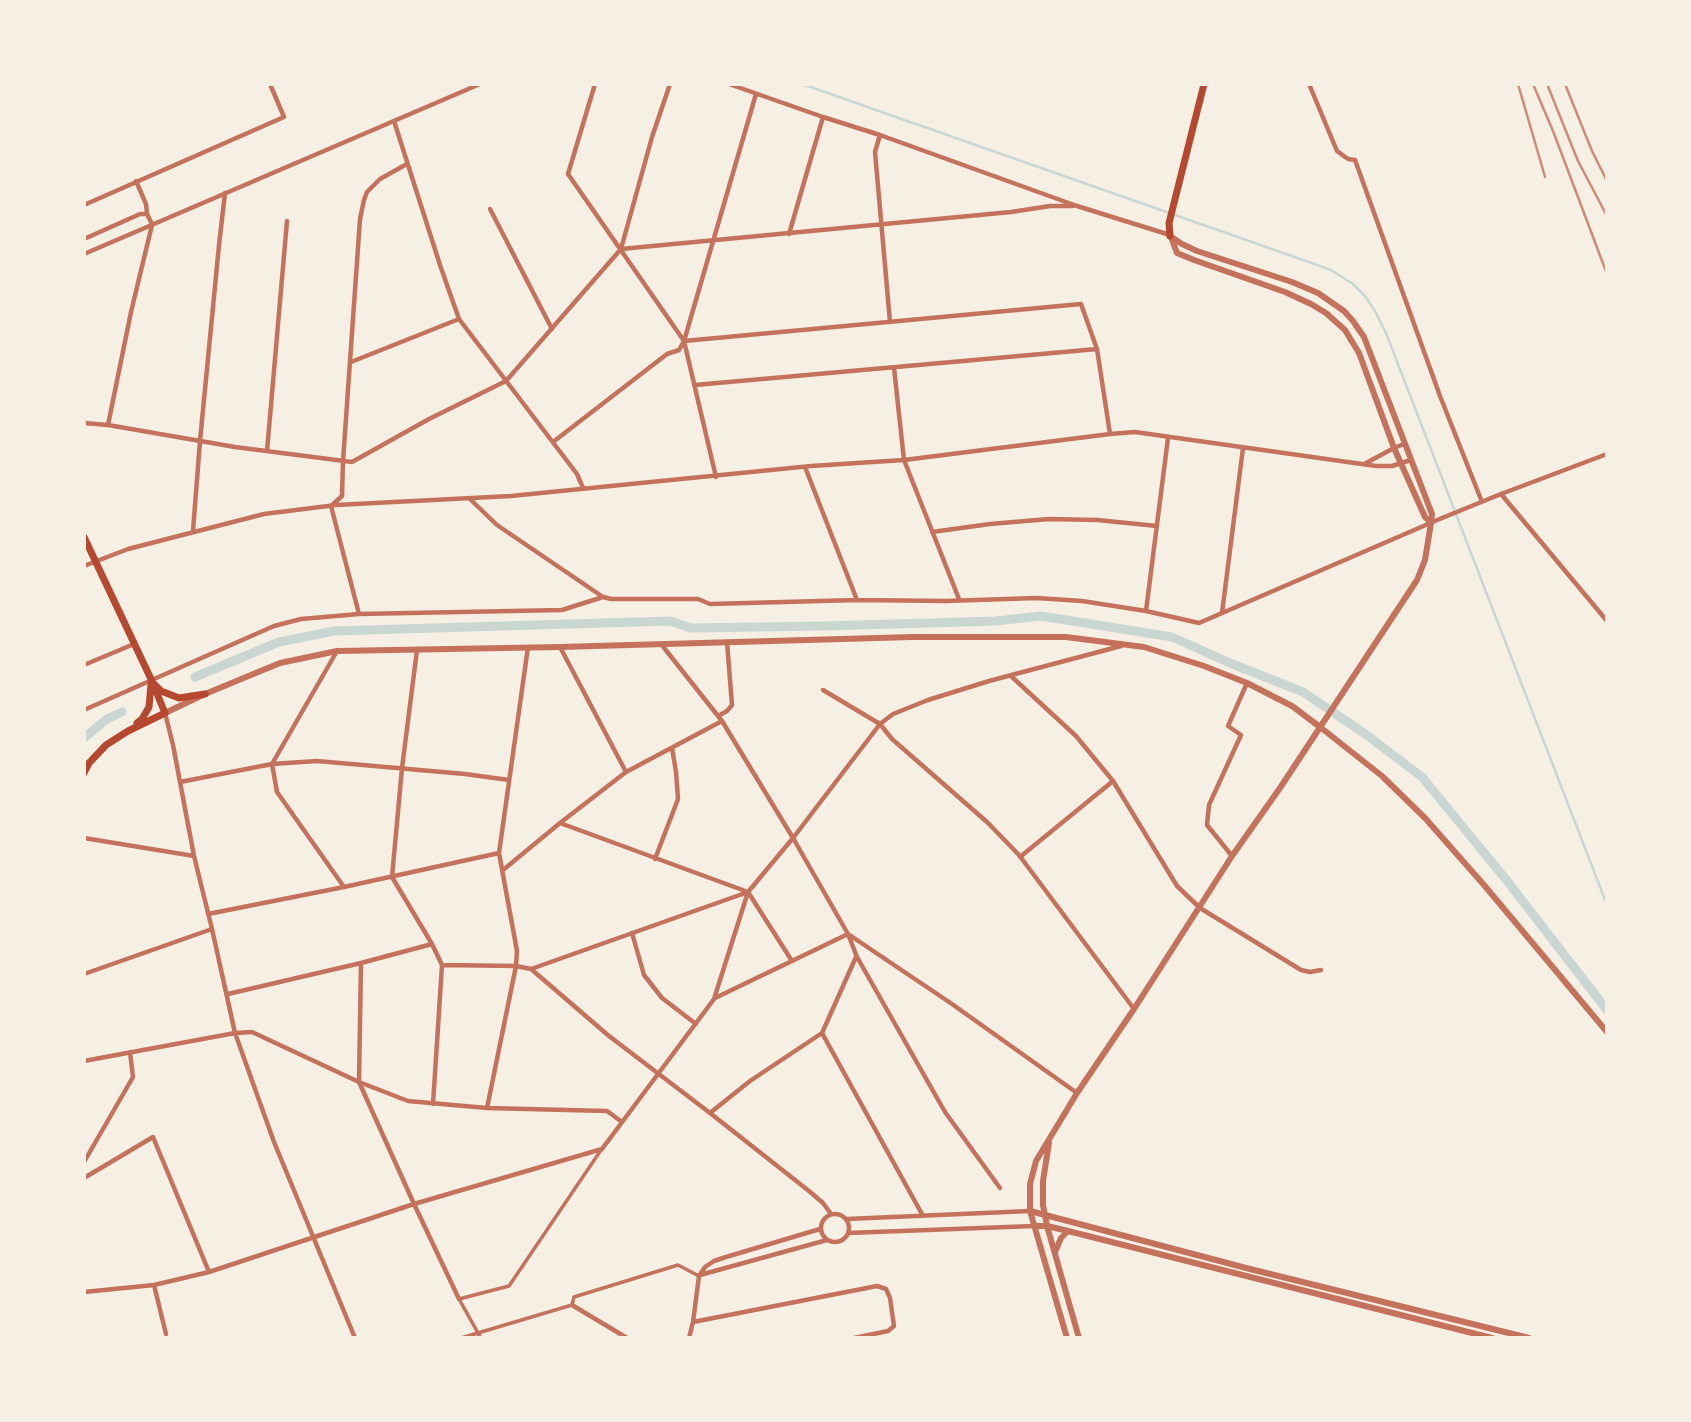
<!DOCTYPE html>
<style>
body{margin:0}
#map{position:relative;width:1691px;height:1422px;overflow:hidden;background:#f6efe4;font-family:Manrope,sans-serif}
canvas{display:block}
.frame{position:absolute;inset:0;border:86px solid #f6efe4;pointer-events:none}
</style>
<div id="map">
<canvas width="1691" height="1422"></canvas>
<div class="frame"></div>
</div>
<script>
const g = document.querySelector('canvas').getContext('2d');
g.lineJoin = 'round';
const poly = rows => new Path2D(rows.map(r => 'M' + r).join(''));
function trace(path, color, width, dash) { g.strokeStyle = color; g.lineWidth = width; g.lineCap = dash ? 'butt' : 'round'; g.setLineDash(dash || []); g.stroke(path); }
const stream = poly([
 [802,84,1306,261,1331,270,1353,284,1365,296,1375,311,1386,333,1607,905]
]);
const canal = poly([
 [195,677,279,642,334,631,670,621,691,628,825,626,996,621,1041,616,1172,637,1230,663,1303,692,1364,733,1422,777,1504,877,1607,1010],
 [84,738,107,719,122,712]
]);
const pedestrian = poly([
 [478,1333,459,1299,509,1286,601,1150],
 [461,1338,572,1305,574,1297,678,1265,699,1276]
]);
const minor = poly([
 [595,84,568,174,684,341,716,477],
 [729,84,823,117,880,135,1077,206,1170,235],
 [1309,84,1337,151,1348,159,1355,160,1440,396,1482,502],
 [394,121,440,265,459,319,577,474,583,488],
 [880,135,875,152,890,322],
 [136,181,146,204,147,214],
 [84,205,284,117,270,84],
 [490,209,552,329],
 [789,234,823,117],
 [84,239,140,214,147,214,152,224],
 [621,249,1011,212,1050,206,1073,206],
 [84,254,480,84],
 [684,341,1081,304,1097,349,1110,434],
 [351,362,459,319],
 [894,368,904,460,959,599],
 [695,385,1097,349],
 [84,423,108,425,235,447,352,462,429,419,506,381,621,249,652,137,670,84],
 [108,425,131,312,152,225],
 [553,442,667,354,679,350,684,341,756,94],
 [267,451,287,221],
 [1366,463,1394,448,1404,444],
 [805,467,857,600],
 [1501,494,1607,621],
 [471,500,497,525,603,597],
 [193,531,200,441,219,245,225,193],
 [932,532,990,524,1049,519,1097,520,1157,526],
 [84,566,128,549,264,514,336,505,511,496,811,466,904,460,1110,434,1135,432,1376,466,1392,466,1411,460],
 [1146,611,1168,438],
 [1222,613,1243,448],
 [359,614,562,610,603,597,611,599,698,599,710,604,857,600,946,601,1037,598,1082,601,1146,611,1199,623,1442,518,1501,494,1607,454],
 [661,644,722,721,793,838,848,934,857,957,945,1112,1000,1188],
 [560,647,626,772],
 [417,650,402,768,392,877,432,944,442,965,433,1104],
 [84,665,134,644],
 [1012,677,1076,736,1113,781,1177,886,1200,908,1301,970,1310,972,1321,970],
 [823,690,880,724,892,739,987,822,1019,855,1134,1009],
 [84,710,274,626,301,619,359,614,331,506,342,496,343,461,360,219,364,200,367,192,380,179,407,164],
 [165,713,173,745,194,856,212,929,235,1033,274,1142,355,1338],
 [718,716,727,711,732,705,727,642],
 [180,782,272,764,337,651],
 [560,823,748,892,792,961],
 [84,838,194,856],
 [1232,856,1207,825,1209,805,1241,735,1228,726,1247,683],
 [1020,857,1113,781],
 [655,859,678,799,676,772,672,748],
 [503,870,560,823,626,772,722,721],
 [344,887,277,792,272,764,317,761,465,774,509,780],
 [208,914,344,887,499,853],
 [632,933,644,975,662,998,696,1024],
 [856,957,822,1033,923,1216],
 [361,963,359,1082,414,1204,459,1299],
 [442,965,516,966,531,969,748,892],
 [531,969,609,1036,710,1113,809,1191,823,1203,831,1214],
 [84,974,212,929],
 [228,994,361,963,432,944],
 [715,998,848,934,952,1004,1077,1093],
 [84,1061,235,1033,252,1032,359,1082,408,1101,487,1108,607,1111,622,1122],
 [487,1108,516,966,517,951,499,853,528,647],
 [710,1113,750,1081,822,1033],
 [84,1162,133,1077,130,1052],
 [84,1178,153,1137,209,1272],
 '821 1228a14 14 0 1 1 28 0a14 14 0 1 1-28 0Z',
 [847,1219,1030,1211],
 [848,1233,1034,1226],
 [700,1275,827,1240],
 [154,1285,166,1334],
 [84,1292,154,1285,209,1272,414,1204,602,1149,714,999,748,892,793,838,880,724,893,714,928,700,989,681,1121,646],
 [572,1305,627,1338],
 [693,1322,877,1286,886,1289,890,1298,894,1326,888,1331,854,1338],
 [478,1333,480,1338],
 [689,1338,693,1322,699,1276,705,1267,714,1261,726,1257,820,1229]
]);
const tertiary = poly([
 [1171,237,1177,253,1194,260,1285,292,1311,304,1326,313,1345,330,1359,353,1394,448,1425,517,1431,523],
 [165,713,205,694,280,663,337,651,560,647,912,637,1066,637,1144,647,1204,666,1247,683,1292,706,1320,727,1382,776,1425,818,1484,885,1607,1032],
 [1049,1143,1043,1181,1043,1205,1047,1226,1079,1338],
 [1030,1211,1250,1269,1529,1338],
 [1034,1226,1047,1226,1068,1231,1492,1338],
 [1055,1252,1061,1238,1068,1231],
 [1067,1338,1030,1211,1030,1184,1036,1161,1077,1093,1134,1009,1232,856,1280,788,1417,580,1425,560,1431,523,1432,514,1364,337,1353,321,1344,311,1318,293,1292,282,1197,251,1182,244,1170,236]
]);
const secondary = poly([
 [84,537,151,679,165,713,128,731,106,745,89,763,84,773],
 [154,684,161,691,179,698,205,694],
 [137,723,142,719,149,707,151,684]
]);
const primary = poly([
 [1170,236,1169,223,1204,84]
]);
const rail = poly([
 [1518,84,1545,177],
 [1533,84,1553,131,1607,274],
 [1547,84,1578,161,1607,216],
 [1565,84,1592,151,1607,181]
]);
trace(stream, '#c9d6d2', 2.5);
trace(canal, '#c9d6d2', 9);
trace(pedestrian, '#c5725c', 3.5);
trace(minor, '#c5725c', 4.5);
trace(tertiary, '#c5725c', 6);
trace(secondary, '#b5482f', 7);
trace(primary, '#b5482f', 7);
trace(rail, '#cf8b77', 2.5);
</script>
